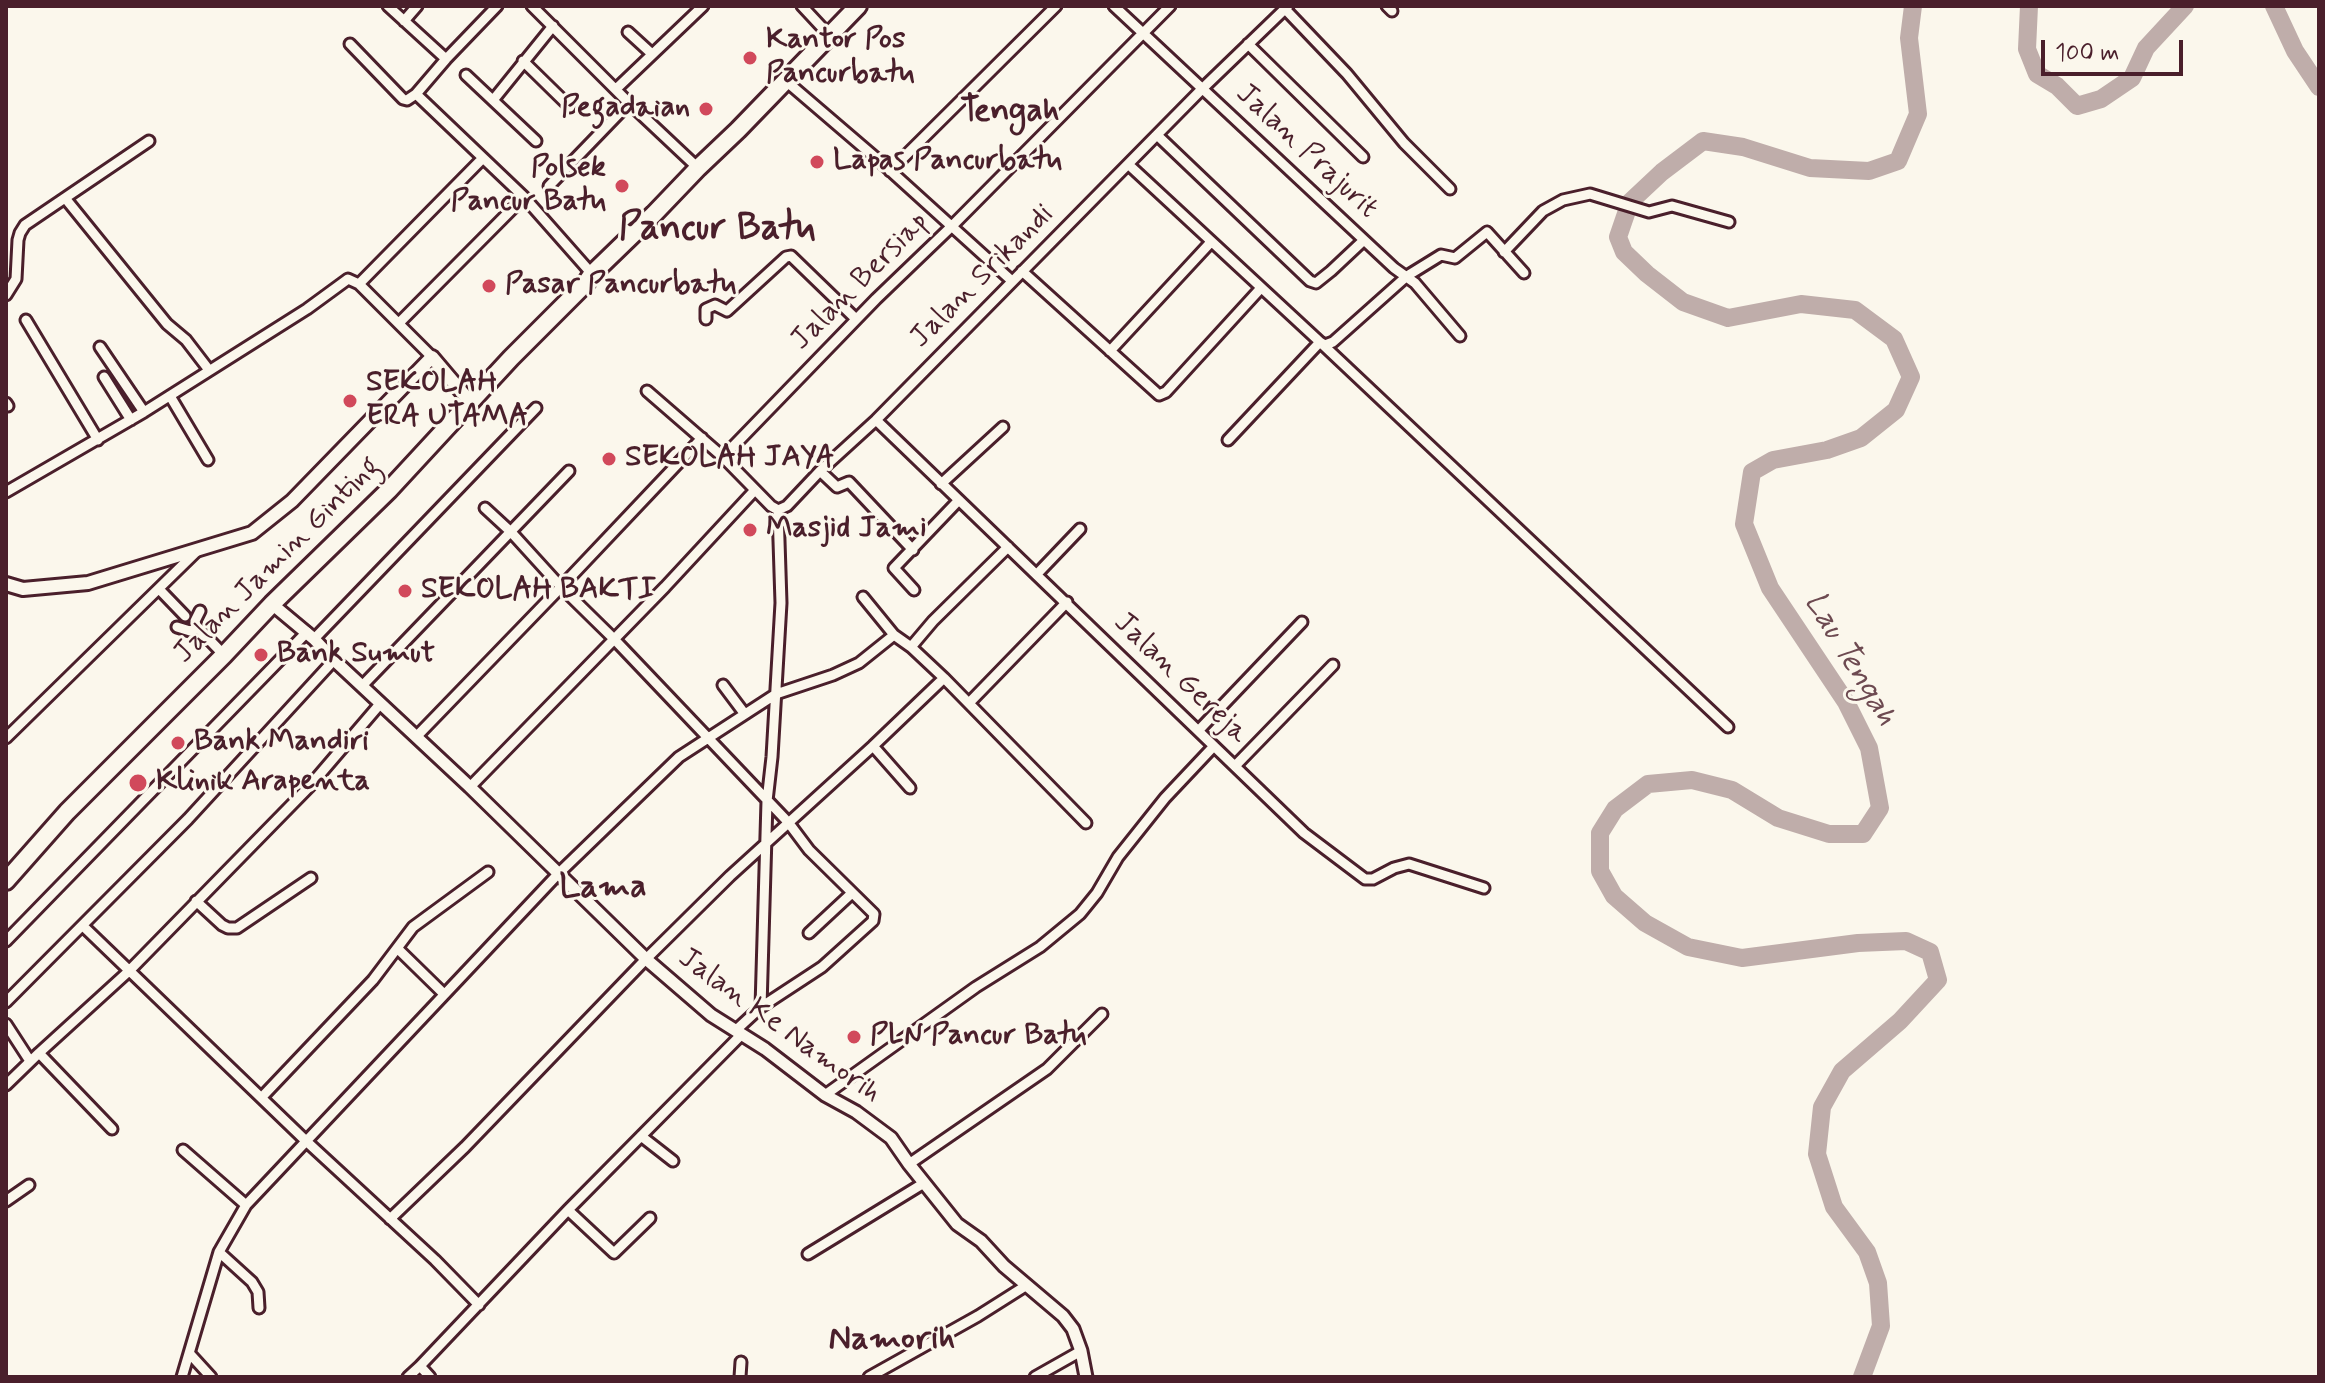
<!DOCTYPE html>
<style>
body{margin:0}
#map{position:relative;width:2325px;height:1383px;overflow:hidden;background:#fbf7ec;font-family:Mynerve,sans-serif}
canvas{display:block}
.frame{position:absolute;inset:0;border:8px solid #4a1f2b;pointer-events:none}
.scale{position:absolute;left:2041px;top:40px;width:142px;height:36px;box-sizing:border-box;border:4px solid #4a1f2b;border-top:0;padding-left:10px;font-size:24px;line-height:28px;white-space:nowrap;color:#4a1f2b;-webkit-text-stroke:6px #fbf7ec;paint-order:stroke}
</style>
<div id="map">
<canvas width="2325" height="1383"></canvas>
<div class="frame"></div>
<div class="scale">100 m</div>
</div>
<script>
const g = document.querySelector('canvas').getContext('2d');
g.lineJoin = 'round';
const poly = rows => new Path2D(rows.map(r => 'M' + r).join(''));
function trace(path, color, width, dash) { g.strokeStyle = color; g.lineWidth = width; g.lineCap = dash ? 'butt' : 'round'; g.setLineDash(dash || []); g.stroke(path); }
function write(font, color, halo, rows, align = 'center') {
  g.font = font + ' Mynerve,sans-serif'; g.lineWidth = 6; g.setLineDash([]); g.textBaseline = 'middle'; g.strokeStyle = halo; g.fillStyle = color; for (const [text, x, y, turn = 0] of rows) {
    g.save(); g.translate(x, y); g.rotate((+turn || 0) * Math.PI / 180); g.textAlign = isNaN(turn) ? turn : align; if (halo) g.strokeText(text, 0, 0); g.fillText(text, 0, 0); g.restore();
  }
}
const river = poly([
 [2029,6,2027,49,2037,74,2057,86,2077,106,2101,99,2132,78,2146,48,2185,6],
 [2274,6,2295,51,2319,87],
 [1862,1377,1881,1326,1878,1283,1867,1252,1834,1207,1817,1154,1822,1107,1842,1071,1900,1021,1938,980,1930,952,1906,941,1858,943,1742,958,1688,947,1645,923,1614,896,1600,871,1600,833,1615,809,1648,784,1692,780,1732,790,1778,818,1829,834,1863,834,1880,808,1869,748,1846,702,1770,588,1744,524,1752,472,1773,460,1827,450,1861,438,1896,410,1911,377,1894,339,1855,310,1801,304,1728,318,1683,302,1647,274,1624,252,1618,237,1630,202,1662,172,1703,141,1743,147,1810,168,1869,171,1898,161,1918,114,1909,38,1913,6]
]);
const minor = poly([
 [388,6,446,59],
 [532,6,629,103,698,168],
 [802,6,829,35],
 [1114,6,1394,268,1415,283,1460,336],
 [1387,6,1392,11],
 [1285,9,1347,74,1404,143,1450,189],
 [404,21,417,6],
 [628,32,652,54],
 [350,44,403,99,407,100,416,94,446,59,497,6],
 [1248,44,1363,157],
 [523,61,570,107],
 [466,75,536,141],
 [786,81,884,165,1012,281],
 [616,89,703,6],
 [416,94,524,197,592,274],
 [494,99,553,26],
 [1157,135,1310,281,1316,283,1331,271,1364,240],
 [1129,165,1320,342,1728,727],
 [890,171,1056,6],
 [549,186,629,103],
 [65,198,167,324,186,340,209,370],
 [1504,252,1543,211,1563,200,1590,194,1649,212,1672,206,1729,222],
 [1022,271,1159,395,1166,392,1261,288],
 [359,284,483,158],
 [6,295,16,279,18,240,20,233,25,225,149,141],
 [706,319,706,309,715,305,727,311,786,257,791,256,856,319],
 [26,320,98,440],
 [399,323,524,197],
 [1320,342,1325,345,1333,342,1407,276,1441,255,1455,258,1487,232,1524,273],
 [100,347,144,412],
 [1110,351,1211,242],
 [104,377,131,420],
 [647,391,723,457,771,506,778,510,781,603,772,757,767,801,761,1007],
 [170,396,208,460],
 [6,403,8,406],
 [876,420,1304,833,1365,879,1373,879,1394,868,1409,864,1484,888],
 [1228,440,1320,342],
 [723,457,876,299,952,226,1170,6],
 [820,471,837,487,849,482,913,550],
 [941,484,1003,427],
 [6,492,144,412,307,309,348,279,359,284,432,357],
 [485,508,511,532,561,587,614,639,788,822,809,850,874,914,873,921,822,967,761,1007,735,1031],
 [778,510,787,506,820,471,876,420,1203,88,1288,6],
 [1037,574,1080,529],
 [159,589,185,616],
 [914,590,894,568,959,500],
 [863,597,894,635,911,647,944,678,1086,823],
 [200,611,195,621,196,626,224,655],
 [177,627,190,631,198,628],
 [314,639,536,408],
 [911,647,933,621,1008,547],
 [723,685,744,713],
 [362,686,569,471],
 [969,703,1067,602],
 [1199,730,1302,622],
 [416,737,561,587,702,438],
 [6,738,197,551],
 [873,746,910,788],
 [1235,766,1333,665],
 [470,787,665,587,755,490],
 [196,901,222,925,228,928,237,928,311,878],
 [83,926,305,1140,435,1260,479,1305],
 [809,933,852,893],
 [6,941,307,632],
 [398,949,444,994],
 [6,1002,188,819,334,660],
 [6,1024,30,1061],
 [6,1085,39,1053],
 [825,1095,976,987,1040,947,1080,914,1097,893,1118,857,1165,798,1214,746],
 [262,1097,373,980,413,927,488,872],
 [112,1129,39,1053,129,971,309,787,380,704],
 [641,1136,673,1161],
 [183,1150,246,1205],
 [909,1164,1047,1069,1102,1014],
 [6,1201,29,1185],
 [568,1210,614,1253,650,1218],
 [390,1219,465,1147,646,959,730,876,873,746,944,678],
 [219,1252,252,1282,258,1292,259,1308],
 [808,1254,924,1183],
 [190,1354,211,1377],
 [182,1377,219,1252,246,1205,558,874,679,757,776,694,833,675,859,663,894,635],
 [408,1377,420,1366],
 [430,1377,420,1366,568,1210,741,1035],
 [740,1377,741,1362],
 [869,1377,978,1316,1027,1285],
 [1035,1377,1081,1351]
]);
const tertiary = poly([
 [272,604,314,639,334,660,470,787,646,959,711,1015,765,1049,825,1095,856,1112,891,1138,909,1164,957,1224,981,1241,1004,1266,1063,1316,1073,1329,1081,1351,1086,1377]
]);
const secondary = poly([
 [6,584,23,589,88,583,252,533,292,501,432,357,471,403]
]);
const trunk = poly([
 [6,881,67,812,224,655,272,604,389,490,511,358,586,283,592,274,654,214,698,168,738,130,858,6]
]);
const markers = [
 [750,58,8,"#d1495b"],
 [706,109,8,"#d1495b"],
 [817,162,8,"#d1495b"],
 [622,186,8,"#d1495b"],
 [489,286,8,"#d1495b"],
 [350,401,8,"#d1495b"],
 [609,459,8,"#d1495b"],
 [750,530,8,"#d1495b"],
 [405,591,8,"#d1495b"],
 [261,655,8,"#d1495b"],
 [178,743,8,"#d1495b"],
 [138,783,10,"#d1495b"],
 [854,1037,8,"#d1495b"]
];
const poiNames = [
 ["Kantor Pos",766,41],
 ["Pancurbatu",766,75],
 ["Pegadaian",690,109,"right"],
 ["Lapas Pancurbatu",833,162],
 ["Polsek",606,169,"right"],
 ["Pancur Batu",606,203,"right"],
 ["Pasar Pancurbatu",505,286],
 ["SEKOLAH",366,384],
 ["ERA UTAMA",366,418],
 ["SEKOLAH JAYA",625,459],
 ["Masjid Jami",766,530],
 ["SEKOLAH BAKTI",421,591],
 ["Bank Sumut",277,655],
 ["Bank Mandiri",194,743],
 ["Klinik Arapenta",156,783],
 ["PLN Pancur Batu",870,1037]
];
const streetNames = [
 ["Jalan Prajurit",1306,152,43],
 ["Jalan Srikandi",983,277,-45],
 ["Jalan Bersiap",861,282,-45],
 ["Jalan Jamin Ginting",278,561,-45],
 ["Jalan Gereja",1180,679,44],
 ["Jalan Ke Namorih",779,1027,36]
];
const waterNames = [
 ["Lau Tengah",1849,660,59]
];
const quarterNames = [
 ["Tengah",1010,113],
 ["Lama",603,889],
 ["Namorih",892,1341]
];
const districtNames = [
 ["Pancur Batu",717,230]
];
trace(river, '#bfadaa', 18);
trace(minor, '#4a1f2b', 15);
trace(tertiary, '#4a1f2b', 17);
trace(secondary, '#4a1f2b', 18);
trace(trunk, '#4a1f2b', 22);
trace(minor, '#fbf7ec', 9);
trace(tertiary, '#fbf7ec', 11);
trace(secondary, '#fbf7ec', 12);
trace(trunk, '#fbf7ec', 16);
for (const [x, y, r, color] of markers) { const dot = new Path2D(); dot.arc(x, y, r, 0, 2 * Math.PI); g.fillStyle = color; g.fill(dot); trace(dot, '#fbf7ec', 3); }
write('bold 30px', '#4a1f2b', '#fbf7ec', poiNames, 'left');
write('30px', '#4a1f2b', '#fbf7ec', streetNames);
write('italic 32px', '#6d4a51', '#fbf7ec', waterNames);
write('bold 34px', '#4a1f2b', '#fbf7ec', quarterNames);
write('bold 38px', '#4a1f2b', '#fbf7ec', districtNames);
</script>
